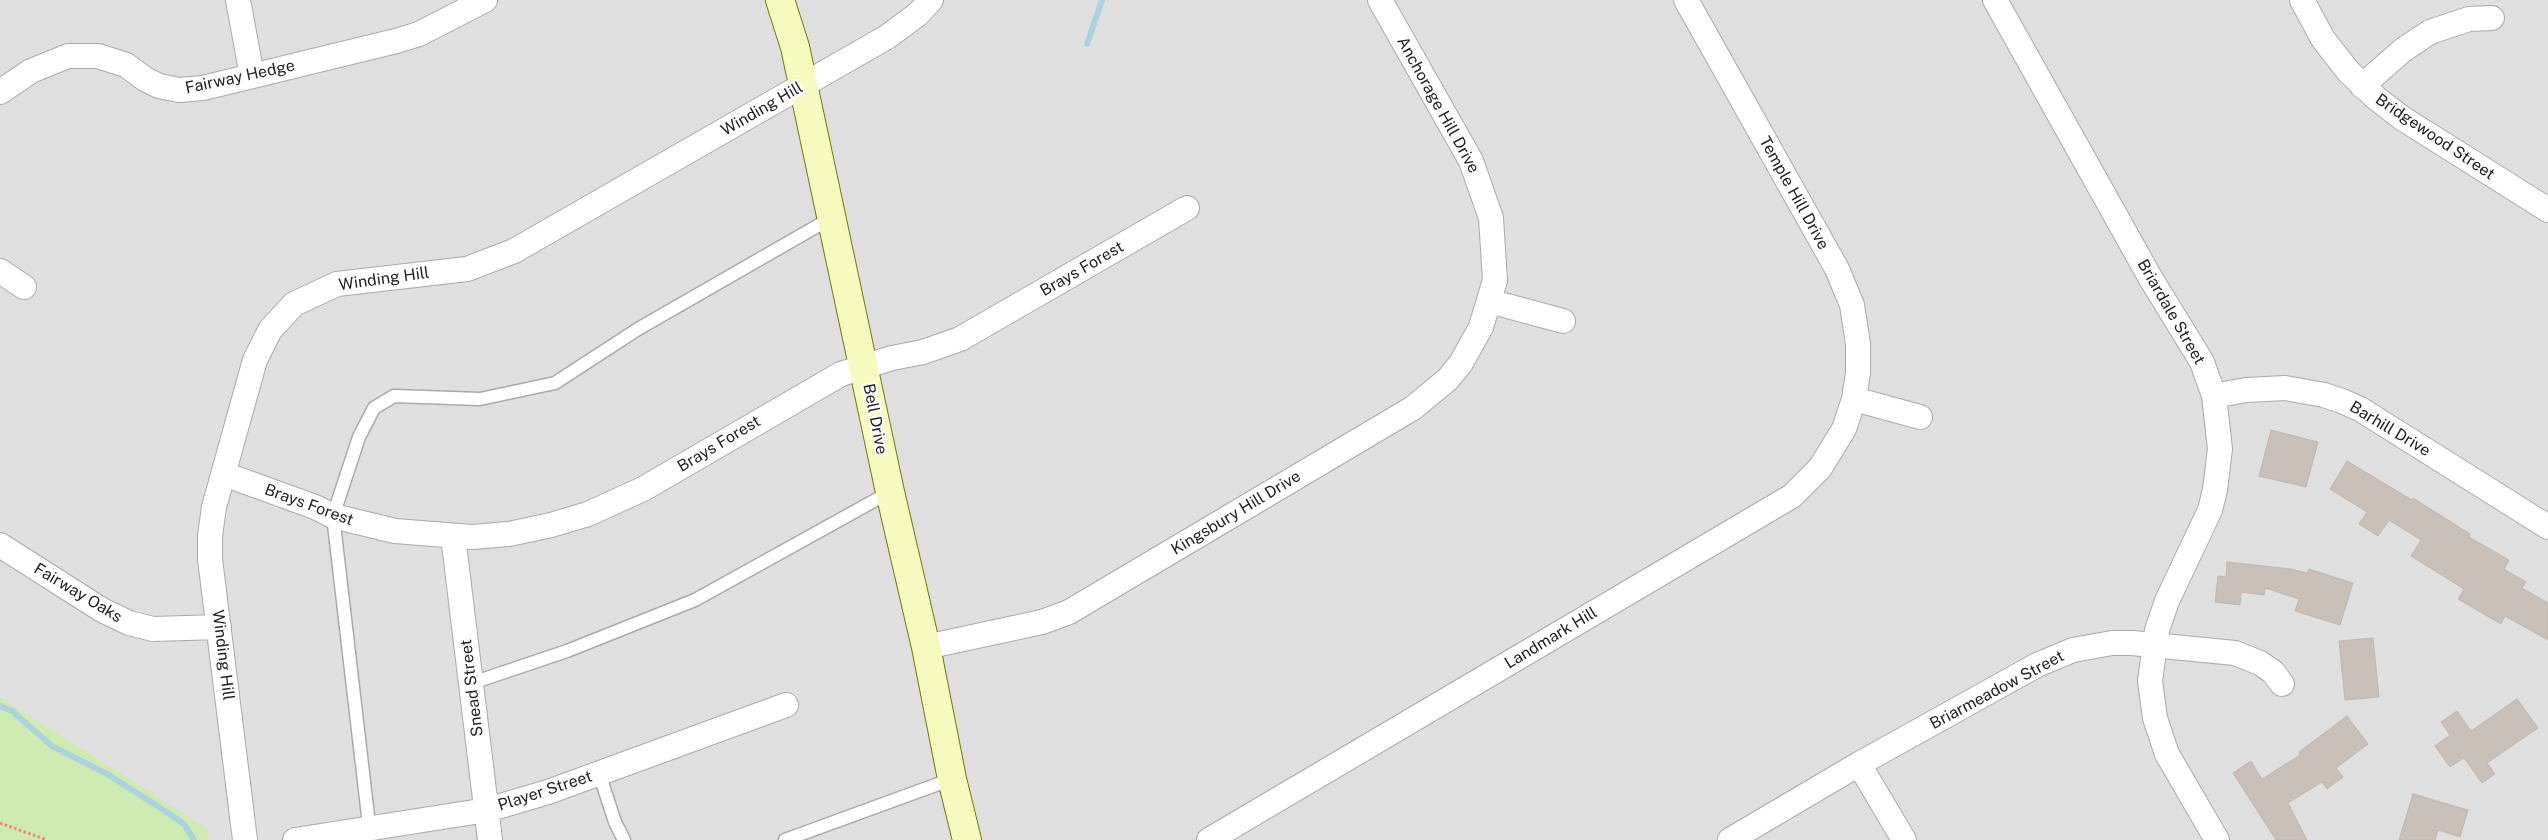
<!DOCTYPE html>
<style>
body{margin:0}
canvas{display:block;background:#f2efe9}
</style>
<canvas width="2548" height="840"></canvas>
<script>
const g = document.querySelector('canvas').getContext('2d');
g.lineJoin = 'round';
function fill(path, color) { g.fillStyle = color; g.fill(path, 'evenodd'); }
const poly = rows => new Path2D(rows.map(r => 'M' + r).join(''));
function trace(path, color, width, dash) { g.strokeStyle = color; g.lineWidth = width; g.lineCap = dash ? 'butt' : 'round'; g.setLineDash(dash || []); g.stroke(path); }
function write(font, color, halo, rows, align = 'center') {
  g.font = font + ' "Public Sans",sans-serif'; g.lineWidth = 4.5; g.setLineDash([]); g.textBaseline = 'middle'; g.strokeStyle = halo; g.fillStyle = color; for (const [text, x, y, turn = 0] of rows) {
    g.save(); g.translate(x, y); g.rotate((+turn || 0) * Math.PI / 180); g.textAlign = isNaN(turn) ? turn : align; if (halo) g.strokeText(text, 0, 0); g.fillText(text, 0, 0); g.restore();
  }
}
const residential = poly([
 [0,0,2548,0,2548,840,208,840,208,830,0,697]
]);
const grass = poly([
 [0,697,209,830,208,840,0,840]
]);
const stream = poly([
 [1087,44,1102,0],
 [0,706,12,711,52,746,107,774,159,807,184,824,194,840]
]);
const building = poly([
 [2271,430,2318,442,2306,487,2259,476,2271,430],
 [2347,461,2412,500,2413,498,2470,534,2469,537,2509,560,2504,569,2526,582,2522,588,2548,603,2548,640,2505,616,2501,624,2458,599,2464,589,2411,556,2421,540,2389,520,2378,536,2359,524,2367,512,2330,489,2347,461],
 [2227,562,2291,569,2307,573,2309,569,2353,583,2340,625,2295,611,2299,599,2265,588,2264,595,2241,592,2240,605,2215,602,2218,576,2226,577,2227,562],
 [2373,638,2379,697,2345,700,2339,641,2373,638],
 [2517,699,2538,728,2487,763,2495,774,2482,783,2464,758,2450,767,2435,746,2450,735,2441,722,2457,711,2471,731,2517,699],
 [2347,716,2368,744,2336,768,2343,777,2327,789,2322,782,2288,803,2307,840,2276,840,2233,773,2251,761,2262,779,2300,755,2299,752,2347,716],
 [2413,794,2468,810,2460,837,2438,830,2435,840,2399,840,2413,794]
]);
const path = poly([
 [0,823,47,840]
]);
const lane = poly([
 [472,683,567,651,695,600,890,492],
 [599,773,615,822,624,840],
 [370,833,333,516,359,437,374,408,394,396,480,399,555,383,638,329,833,217],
 [785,840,952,779]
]);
const street = poly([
 [238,0,252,76],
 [1995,0,2151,279,2202,362,2214,396,2220,449,2215,490,2210,510,2167,601,2157,630,2150,681,2155,718,2167,754,2217,840],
 [2302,0,2323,39,2348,71,2376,98,2402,118,2548,210],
 [2362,86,2403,50,2430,32,2469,19,2492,18],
 [0,92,31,71,68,56,98,56,126,65,145,79,159,86,179,90,203,88,396,41,419,34,485,0],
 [0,271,24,287],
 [1489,301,1563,321],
 [2214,396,2246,390,2285,388,2324,395,2342,401,2360,409,2548,527],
 [1854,399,1920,417],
 [224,474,315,507,333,516,395,531,472,537,509,534,551,525,588,514,643,489,841,374,892,358,923,352,960,339,1187,208],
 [453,536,490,840],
 [0,545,102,610,129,623,153,629,219,627],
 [926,647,1042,622,1069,612,1413,408,1448,379,1461,363,1481,327,1495,280,1491,218,1471,161,1380,0],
 [1859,764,1904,840],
 [245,840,210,559,210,536,214,507,255,360,270,330,294,304,337,284,467,269,514,251,887,37,918,14,931,0],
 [295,840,487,810,548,792,786,705],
 [1209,840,1792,496,1820,468,1844,429,1854,399,1858,373,1858,344,1852,305,1837,269,1686,0],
 [1730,840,1859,764,2037,665,2073,650,2112,643,2132,643,2235,653,2260,663,2273,672,2282,684]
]);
const secondary = poly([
 [780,0,795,47,890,492,926,647,952,779,967,840]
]);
const streetNames = [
 ["Fairway Hedge",240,77,-12],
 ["Anchorage Hill Drive",1438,105,61],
 ["Winding Hill",762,109,-30],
 ["Bridgewood Street",2435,137,34],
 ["Temple Hill Drive",1794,193,61],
 ["Brays Forest",1082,269,-30],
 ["Winding Hill",384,279,-8],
 ["Briardale Street",2171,312,60],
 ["Bell Drive",875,419,79],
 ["Barhill Drive",2390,429,31],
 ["Brays Forest",719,444,-31],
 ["Brays Forest",309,505,20],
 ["Kingsbury Hill Drive",1236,513,-31],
 ["Fairway Oaks",78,593,31],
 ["Landmark Hill",1551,638,-31],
 ["Winding Hill",223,655,83],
 ["Snead Street",472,688,-97],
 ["Briarmeadow Street",1997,690,-28],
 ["Player Street",545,791,-18]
];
fill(residential, '#e0dfdf');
fill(grass, '#cdebb0');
trace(stream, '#aad3df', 6);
fill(building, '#c7bfb8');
trace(building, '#c4b6ab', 1);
trace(lane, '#a9a9a9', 15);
trace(street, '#a9a9a9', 26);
trace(secondary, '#707d05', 30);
trace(path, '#fa8072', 3, [2.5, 2.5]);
trace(lane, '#fff', 12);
trace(street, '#fff', 24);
trace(secondary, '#f7fabf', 28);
write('16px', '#222', '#fff', streetNames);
</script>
